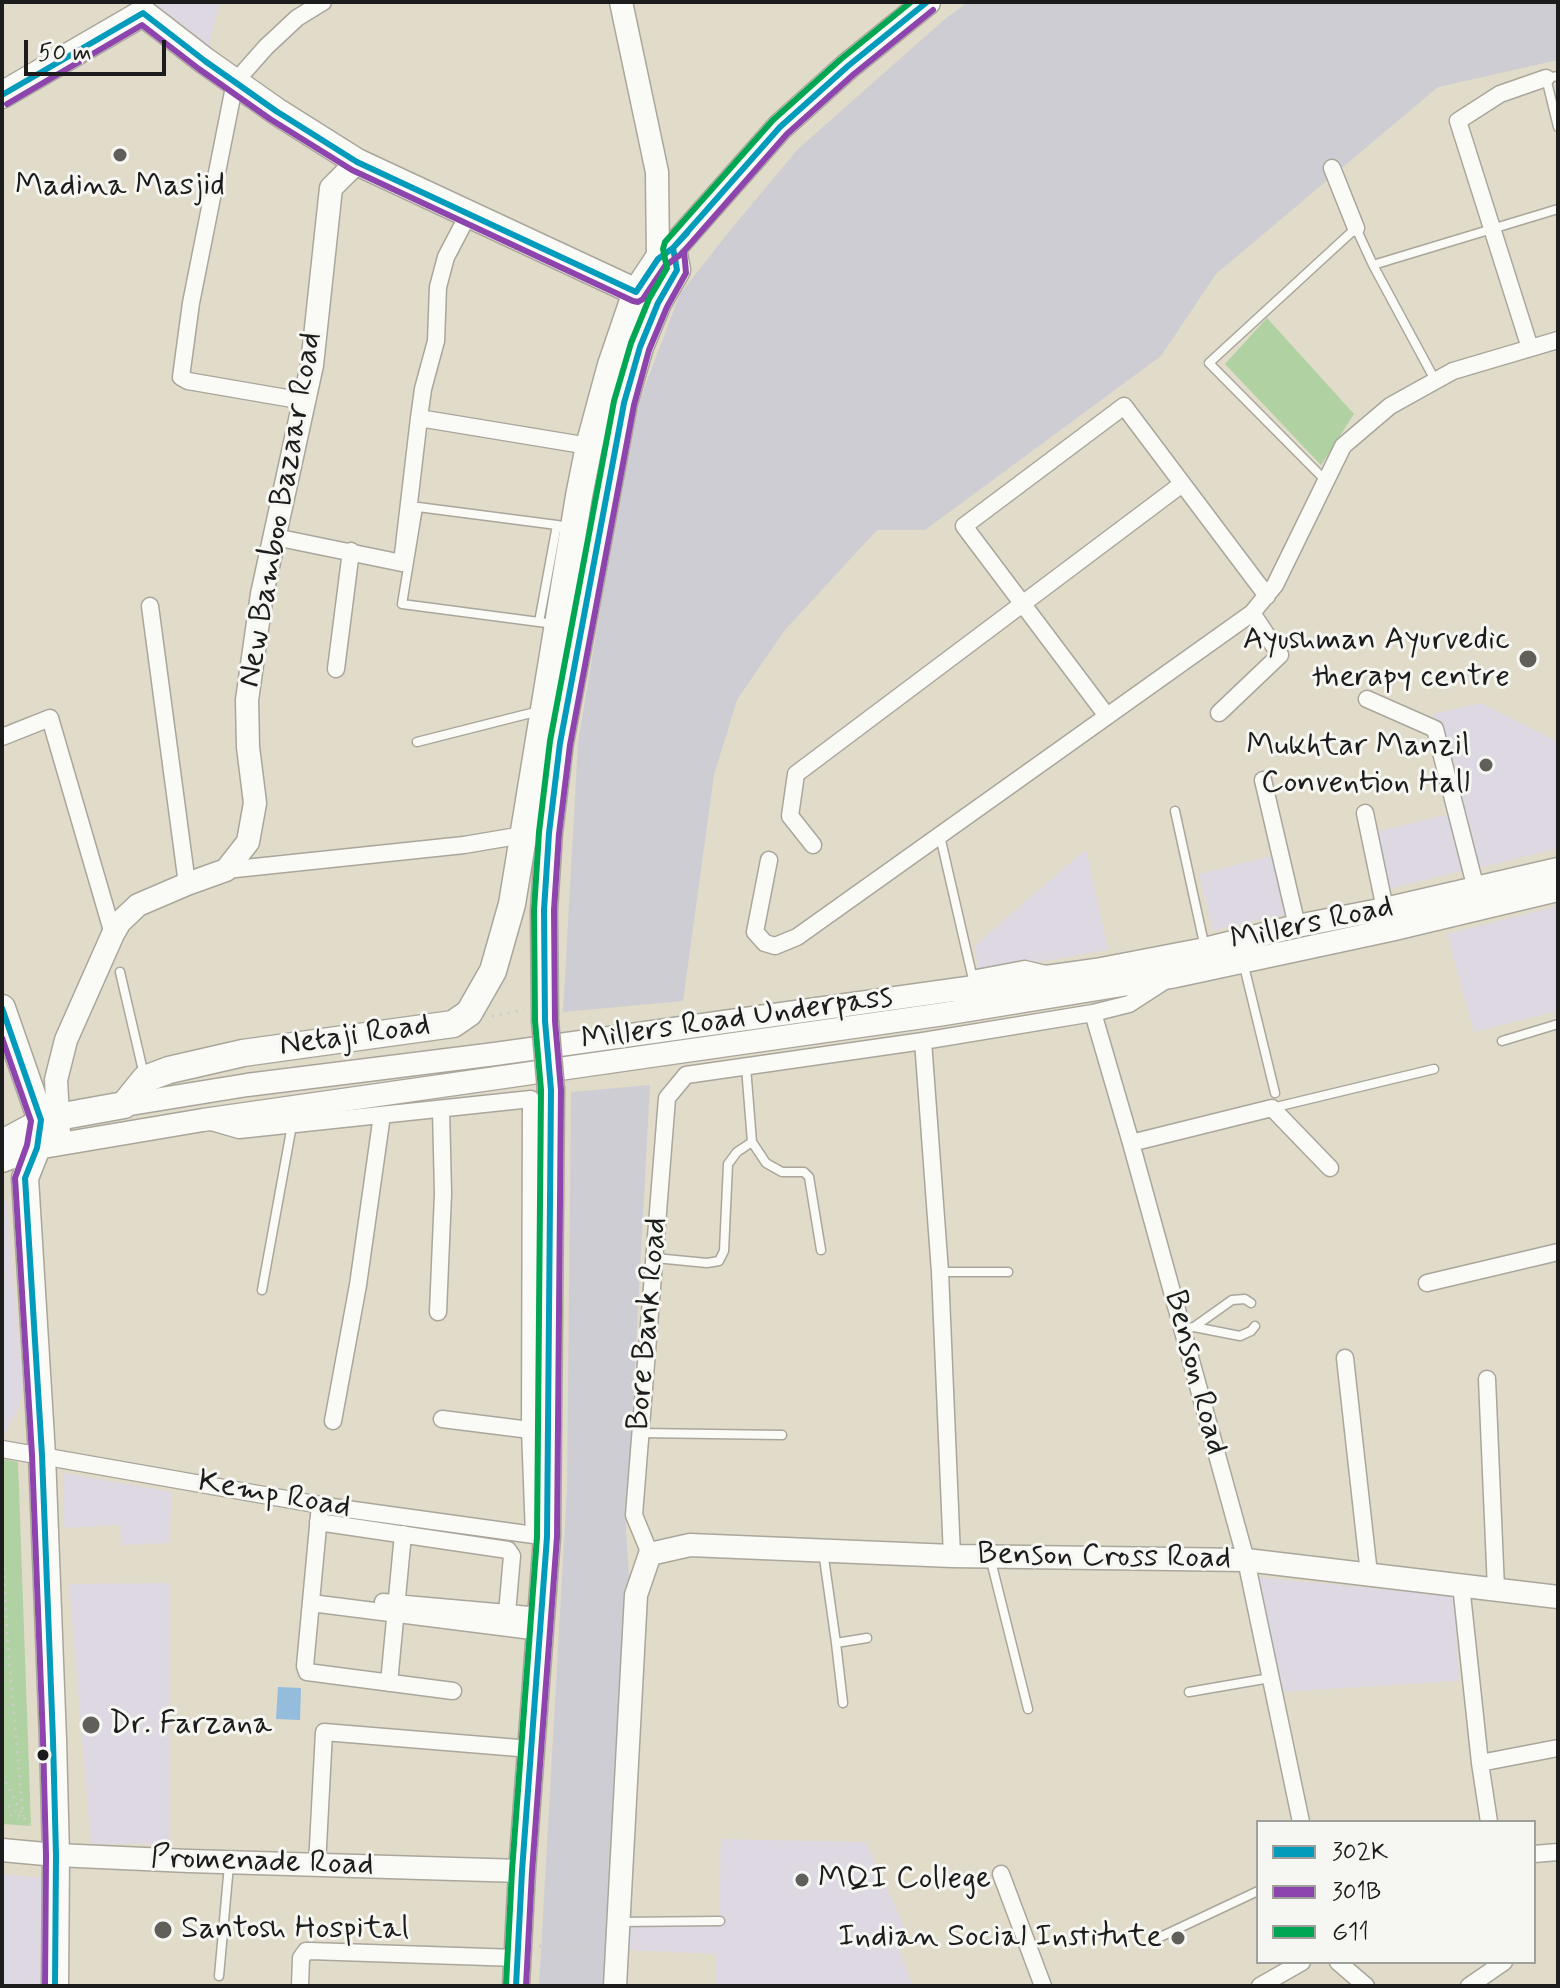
<!DOCTYPE html>
<style>
body{margin:0}
#map{position:relative;width:1560px;height:1988px;overflow:hidden;background:#e1dbc9;font-family:Mynerve,sans-serif}
canvas{display:block}
.frame{position:absolute;inset:0;border:4px solid #1c1c1c;pointer-events:none}
.legend{position:absolute;left:1256px;top:1820px;width:280px;height:144px;box-sizing:border-box;background:#f6f6f2;border:2px solid #9f9f9c;margin:0;padding:10px 14px;list-style:none;font-size:24px;color:#1c1c1c}
.legend li{display:flex;align-items:center;gap:16px;height:40px}
.legend b{width:40px;border:2px solid #9f9f9c}
.scale{position:absolute;left:24px;top:40px;width:142px;height:36px;box-sizing:border-box;border:4px solid #1c1c1c;border-top:0;padding-left:10px;font-size:24px;line-height:28px;white-space:nowrap;color:#1c1c1c;-webkit-text-stroke:6px #f6f6f2;paint-order:stroke}
</style>
<div id="map">
<canvas width="1560" height="1988"></canvas>
<div class="frame"></div>
<ul class="legend">
<li><b style="height:10px;background:#039bbc"></b>302K</li>
<li><b style="height:10px;background:#8e44ad"></b>301B</li>
<li><b style="height:10px;background:#00a651"></b>G11</li>
</ul>
<div class="scale">50 m</div>
</div>
<script>
const g = document.querySelector('canvas').getContext('2d');
g.lineJoin = 'round';
function fill(path, color) { g.fillStyle = color; g.fill(path, 'evenodd'); }
const poly = rows => new Path2D(rows.map(r => 'M' + r).join(''));
function trace(path, color, width, dash) { g.strokeStyle = color; g.lineWidth = width; g.lineCap = dash ? 'butt' : 'round'; g.setLineDash(dash || []); g.stroke(path); }
function write(font, color, halo, rows, align = 'center') {
  g.font = font + ' Mynerve,sans-serif'; g.lineWidth = 6; g.setLineDash([]); g.textBaseline = 'middle'; g.strokeStyle = halo; g.fillStyle = color; for (const [text, x, y, turn = 0] of rows) {
    g.save(); g.translate(x, y); g.rotate((+turn || 0) * Math.PI / 180); g.textAlign = isNaN(turn) ? turn : align; if (halo) g.strokeText(text, 0, 0); g.fillText(text, 0, 0); g.restore();
  }
}
const built = poly([
 [147,2,220,2,207,53],
 [1481,703,1558,742,1558,848,1475,869,1433,714],
 [1449,814,1462,871,1388,889,1375,832],
 [1086,849,1108,950,979,972,974,946],
 [1276,855,1290,913,1213,931,1199,874],
 [1558,906,1558,1011,1474,1032,1447,934],
 [2,1200,7,1202,23,1388,18,1411,3,1436],
 [63,1473,172,1492,169,1543,121,1545,120,1525,64,1528],
 [1256,1577,1454,1596,1459,1681,1279,1692],
 [169,1583,170,1844,91,1844,69,1584],
 [721,1839,866,1842,906,1931,894,1936,913,1986,716,1986,716,1954,629,1950,631,1919,719,1917],
 [2,1874,46,1878,42,1986,2,1986]
]);
const industrial = poly([
 [968,2,1558,2,1558,60,1438,87,1216,274,1161,356,925,530,877,530,784,631,737,700,714,775,683,1001,563,1012,578,743,631,423,680,294,732,228,798,149,945,19],
 [650,1085,626,1531,630,1591,606,1986,539,1986,567,1489,571,1092]
]);
const green = poly([
 [1267,318,1354,414,1321,465,1225,364],
 [2,1459,18,1462,31,1826,2,1824]
]);
const water = poly([
 [278,1687,301,1688,300,1720,276,1719]
]);
const path = poly([
 [492,1016,524,1010],
 [2,1536,8,1646,23,1816],
 [2,1775,23,1816,31,1826],
 [2,1801,20,1814],
 [2,1815,23,1816],
 [539,1946,596,1949]
]);
const lane = poly([
 [1558,76,1546,78,1558,127],
 [1373,265,1558,209],
 [1326,481,1209,363,1356,228,1373,265,1435,380],
 [539,622,557,525,562,526],
 [554,624,402,604,418,507,557,525],
 [417,742,539,711],
 [1175,811,1205,948],
 [940,836,972,975,1025,965,1046,970],
 [1243,962,1275,1093],
 [120,972,144,1075],
 [1502,1041,1558,1024],
 [1272,1108,1434,1069],
 [752,1142,766,1163,782,1172,804,1172,809,1177,821,1250],
 [655,1258,707,1263,719,1261,724,1251,728,1164,737,1152,752,1142,746,1067],
 [940,1272,1008,1272],
 [262,1290,292,1125],
 [1194,1327,1232,1300,1245,1299,1251,1303],
 [1183,1329,1194,1327,1240,1336,1251,1331,1255,1326],
 [641,1433,782,1435],
 [823,1551,836,1643,867,1638],
 [990,1557,1028,1709],
 [836,1643,843,1703],
 [1189,1692,1270,1678],
 [619,1922,720,1921],
 [1156,1939,1258,1891],
 [219,1976,229,1865]
]);
const street = poly([
 [1332,168,1356,228],
 [1530,348,1458,121,1500,94,1546,78],
 [304,401,188,381,181,377,191,303,235,82,266,47,297,18,323,2],
 [419,418,423,389,436,341,438,287,446,257,468,215],
 [275,537,402,563,419,418,589,446],
 [150,606,187,884],
 [336,669,351,551],
 [1367,699,1435,729,1476,889],
 [1219,713,1280,655,1252,613],
 [1107,716,964,526,1124,406,1267,596],
 [2,737,50,718,113,934],
 [1263,780,1297,926],
 [1365,813,1385,909],
 [813,845,790,816,796,774,1182,484],
 [769,860,755,932,765,943,775,946,797,937,1252,613,1275,585,1343,446,1390,406,1453,371,1558,340],
 [226,870,464,845,523,835],
 [1163,982,1129,1004,1093,1013,1131,1143,1246,1560,1301,1822],
 [923,1041,940,1272,952,1556],
 [208,1121,239,1130,531,1099,530,1430,534,1535],
 [1131,1143,1272,1108,1330,1168],
 [1427,1283,1558,1252],
 [438,1312,443,1194,441,1109],
 [1345,1358,1369,1574],
 [1487,1379,1496,1589],
 [442,1419,530,1430],
 [333,1421,358,1285,382,1115],
 [2,1449,332,1507,541,1536],
 [320,1505,305,1666,307,1672,453,1691],
 [318,1522,508,1550,512,1556,507,1613],
 [650,1554,634,1515,667,1098,686,1075,923,1041,1093,1013],
 [1461,1585,1480,1763,1489,1822],
 [383,1602,541,1616],
 [311,1603,540,1632],
 [389,1683,403,1534],
 [1480,1763,1558,1748],
 [1534,1854,1558,1852],
 [317,1865,324,1732,531,1749],
 [1001,1874,1043,1986],
 [1338,1962,1366,1986],
 [300,1986,301,1958,306,1951,310,1951,517,1958],
 [1260,1986,1302,1962],
 [1469,1986,1504,1962]
]);
const secondary = poly([
 [621,2,657,172,658,259,670,266],
 [124,1105,247,1085,495,1054,1096,970,1205,949,1297,926,1385,909,1558,869],
 [59,1133,56,1080,66,1040,113,934,120,922,138,905,187,884,226,870,248,842,255,803,248,747,247,700,262,594,312,365,331,188,357,162],
 [2,1141,41,1120],
 [2,1161,37,1148,203,1120,944,1014,1171,977,1390,930,1558,890],
 [2,1850,56,1855,189,1861,522,1871],
 [615,1986,636,1595,650,1554,690,1545,952,1556,1246,1560,1558,1597]
]);
const primary = poly([
 [2,95,143,13,205,61,276,111,357,162,651,299],
 [2,1008,41,1120,37,1148,25,1178,42,1455,53,1740,56,1855,55,1986],
 [545,1021,544,910,549,833,560,743,624,403,640,347,658,303,677,270,673,248],
 [41,1120,124,1105,145,1079,169,1070,243,1053,453,1024,469,1013,493,971,512,904,579,496,589,446,611,365,636,292,658,259,673,248,780,127,848,66,927,2],
 [516,1986,522,1871,547,1537,551,1090]
]);
const primaryBridge = poly([
 [545,1021,551,1090]
]);
const bus1 = poly([
 [2,95,143,13,205,61,276,111,357,162,636,292,658,259,673,248,687,233],
 [2,1008,41,1120,37,1148,25,1178,42,1455,53,1740,56,1855,55,1986],
 [516,1986,522,1871,547,1537,551,1090,545,1021,544,910,549,833,560,743,624,403,640,347,658,303,677,270,673,248,780,127,848,66,927,2]
]);
const bus2 = poly([
 [7,104,142,25,199,69,270,119,352,170,633,301,638,302,643,299,665,266,680,255,694,240],
 [2,1038,31,1121,27,1145,15,1178,32,1455,43,1740,46,1855,45,1986],
 [526,1986,532,1872,557,1537,561,1090,555,1021,554,910,559,834,570,745,634,405,649,350,667,307,686,273,684,251,787,134,854,74,933,10]
]);
const bus3 = poly([
 [506,1985,512,1870,537,1537,541,1090,535,1021,534,910,539,832,550,741,614,401,631,343,649,299,667,268,663,249,665,242,773,120,841,59,911,2]
]);
const markers = [
 [120,155,8,"#615f59"],
 [1528,659,10,"#615f59"],
 [1486,765,8,"#615f59"],
 [91,1725,10,"#615f59"],
 [43,1755,7,"#1c1c1c"],
 [802,1880,8,"#615f59"],
 [163,1930,10,"#615f59"],
 [1178,1938,8,"#615f59"]
];
const poiNames = [
 ["Madina Masjid",120,187,"center"],
 ["Ayushman Ayurvedic",1510,641],
 ["therapy centre",1510,678],
 ["Mukhtar Manzil",1470,747],
 ["Convention Hall",1470,784],
 ["Dr. Farzana",109,1725,"left"],
 ["MQI College",818,1880,"left"],
 ["Santosh Hospital",181,1930,"left"],
 ["Indian Social Institute",1162,1938]
];
const streetNames = [
 ["New Bamboo Bazaar Road",282,510,-80],
 ["Millers Road",1312,925,-12],
 ["Millers Road Underpass",737,1020,-8],
 ["Netaji Road",355,1037,-8],
 ["Bore Bank Road",649,1324,-85],
 ["Benson Road",1194,1373,75],
 ["Kemp Road",274,1496,10],
 ["Benson Cross Road",1104,1558,1],
 ["Promenade Road",262,1863,2]
];
fill(built, '#ddd8e2');
fill(industrial, '#cfcdd4');
fill(green, '#b0d1a1');
fill(water, '#94bcdd');
trace(lane, '#aaa69b', 11);
trace(street, '#aaa69b', 19);
trace(secondary, '#aaa69b', 25);
trace(primary, '#aaa69b', 29);
trace(path, '#cecdc8', 3, [2, 6]);
trace(lane, '#fafaf7', 8);
trace(street, '#fafaf7', 16);
trace(secondary, '#fafaf7', 22);
trace(primary, '#fafaf7', 26);
trace(primaryBridge, '#aaa69b', 29, []);
trace(primaryBridge, '#fafaf7', 26);
trace(bus1, '#039bbc', 6);
trace(bus2, '#8e44ad', 6);
trace(bus3, '#00a651', 6);
for (const [x, y, r, color] of markers) { const dot = new Path2D(); dot.arc(x, y, r, 0, 2 * Math.PI); g.fillStyle = color; g.fill(dot); trace(dot, '#f6f6f2', 3); }
write('32px', '#1c1c1c', '#f6f6f2', poiNames, 'right');
write('32px', '#1c1c1c', '#f6f6f2', streetNames);
</script>
